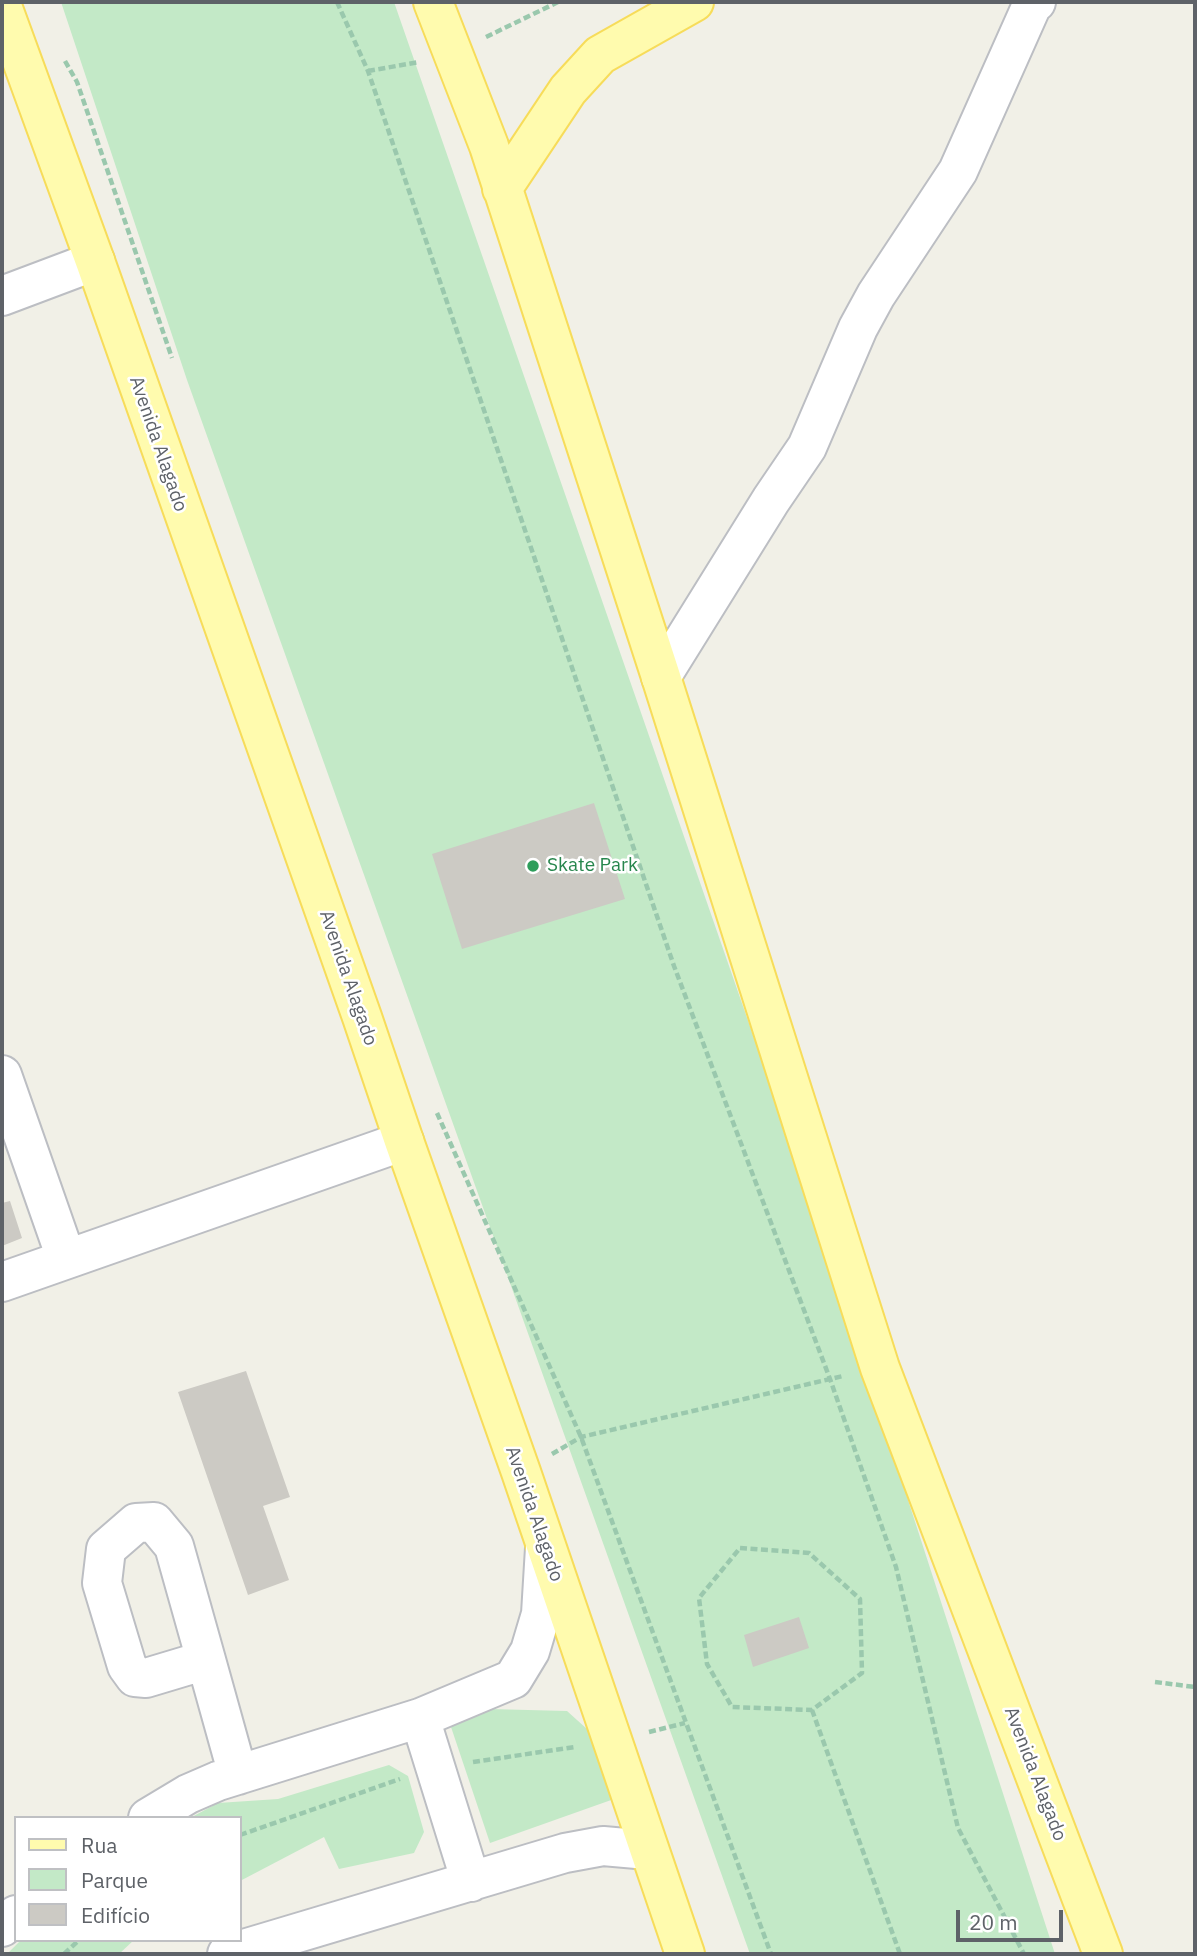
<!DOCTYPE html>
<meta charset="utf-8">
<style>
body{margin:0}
#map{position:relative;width:1197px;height:1956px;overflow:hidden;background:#f1f0e7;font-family:"IBM Plex Sans",sans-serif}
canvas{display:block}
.frame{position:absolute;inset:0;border:4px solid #5e6268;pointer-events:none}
.legend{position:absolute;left:14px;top:1816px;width:228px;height:126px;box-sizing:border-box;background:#fff;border:2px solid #bfc0c3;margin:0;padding:9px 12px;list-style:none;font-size:21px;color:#5e6268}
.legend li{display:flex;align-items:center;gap:14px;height:35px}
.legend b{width:35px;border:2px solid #bfc0c3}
.scale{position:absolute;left:956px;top:1910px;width:107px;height:32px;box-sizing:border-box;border:4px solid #5e6268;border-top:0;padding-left:9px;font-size:21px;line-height:24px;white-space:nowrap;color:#5e6268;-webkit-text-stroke:5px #fff;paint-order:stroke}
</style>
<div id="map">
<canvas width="1197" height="1956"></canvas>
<div class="frame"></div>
<ul class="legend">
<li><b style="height:9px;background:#fffbae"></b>Rua</li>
<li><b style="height:19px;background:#c3e9c7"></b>Parque</li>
<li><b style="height:19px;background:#cccac4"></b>Edifício</li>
</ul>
<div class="scale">20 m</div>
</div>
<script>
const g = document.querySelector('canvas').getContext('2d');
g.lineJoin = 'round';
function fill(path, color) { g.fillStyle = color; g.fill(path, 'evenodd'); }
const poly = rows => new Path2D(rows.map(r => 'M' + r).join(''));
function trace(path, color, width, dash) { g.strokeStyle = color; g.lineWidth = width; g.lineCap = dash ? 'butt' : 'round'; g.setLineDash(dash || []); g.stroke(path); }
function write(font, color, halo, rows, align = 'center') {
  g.font = font + ' "IBM Plex Sans",sans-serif'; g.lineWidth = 5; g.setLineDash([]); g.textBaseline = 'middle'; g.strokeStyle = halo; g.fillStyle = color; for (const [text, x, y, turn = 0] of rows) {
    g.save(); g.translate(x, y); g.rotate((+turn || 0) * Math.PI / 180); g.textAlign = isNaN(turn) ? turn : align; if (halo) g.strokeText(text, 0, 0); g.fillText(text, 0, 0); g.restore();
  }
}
const green = poly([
 [61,2,394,2,818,1222,1055,1954,750,1954,187,380],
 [489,1709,567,1711,587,1729,614,1799,490,1843,450,1724],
 [389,1765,408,1776,424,1832,414,1853,339,1869,324,1837,240,1881,240,1818,190,1818,218,1803,278,1799],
 [21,1940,134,1940,119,1954,7,1954]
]);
const building = poly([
 [594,803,625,899,462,949,432,854],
 [10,1201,22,1238,2,1246,2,1203],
 [246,1371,290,1497,263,1506,289,1580,248,1595,178,1392],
 [799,1617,809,1648,753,1667,744,1635]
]);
const path = poly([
 [337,2,368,71,674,966,830,1379,896,1567,958,1828,1024,1954],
 [486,37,558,2],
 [65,61,77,82,172,358],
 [368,71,419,62],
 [437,1113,581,1437,771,1954],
 [552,1454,581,1437,843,1376],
 [740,1548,809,1553,860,1599,862,1673,812,1710,732,1707,707,1664,699,1598,740,1548],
 [1155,1682,1195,1687],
 [812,1710,900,1954],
 [649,1732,685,1723],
 [473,1762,575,1747],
 [240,1835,400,1779],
 [64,1954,79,1940]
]);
const minor = poly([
 [2,296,95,261],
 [661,677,771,500,807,447,858,328,876,295,958,171,1032,5,1036,2],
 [2,1075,66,1258],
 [2,1282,404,1141],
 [206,1660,146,1678,135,1677,127,1666,102,1583,106,1549,136,1523,154,1522,174,1546,206,1660,238,1775],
 [420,1718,471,1882],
 [148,1818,188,1794,218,1781,420,1718,513,1679,530,1651,541,1614,545,1548],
 [2,1927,16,1915],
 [227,1954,565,1853,603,1846,648,1850]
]);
const major = poly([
 [433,2,489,146,661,677,880,1368,1103,1954],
 [2,6,95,261,362,1017,404,1141,521,1472,685,1954],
 [502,189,568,90,600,55,694,2]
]);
const markers = [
 [533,866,7,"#2e9e5b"]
];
const streetNames = [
 ["Avenida Alagado",158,444,71],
 ["Avenida Alagado",348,978,71],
 ["Avenida Alagado",534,1514,71],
 ["Avenida Alagado",1035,1774,69]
];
const leisureNames = [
 ["Skate Park",547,866]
];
fill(green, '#c3e9c7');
fill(building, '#cccac4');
trace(minor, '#bcbec3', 42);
trace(major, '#f7dc5a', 42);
trace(path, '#9ac8ad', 4.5, [7, 3.5]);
trace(minor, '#fff', 38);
trace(major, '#fffbae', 38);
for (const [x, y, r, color] of markers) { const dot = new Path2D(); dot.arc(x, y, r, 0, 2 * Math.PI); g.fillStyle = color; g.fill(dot); trace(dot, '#fff', 2.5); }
write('19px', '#5e6268', '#fff', streetNames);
write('19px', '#27864d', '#fff', leisureNames, 'left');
</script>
